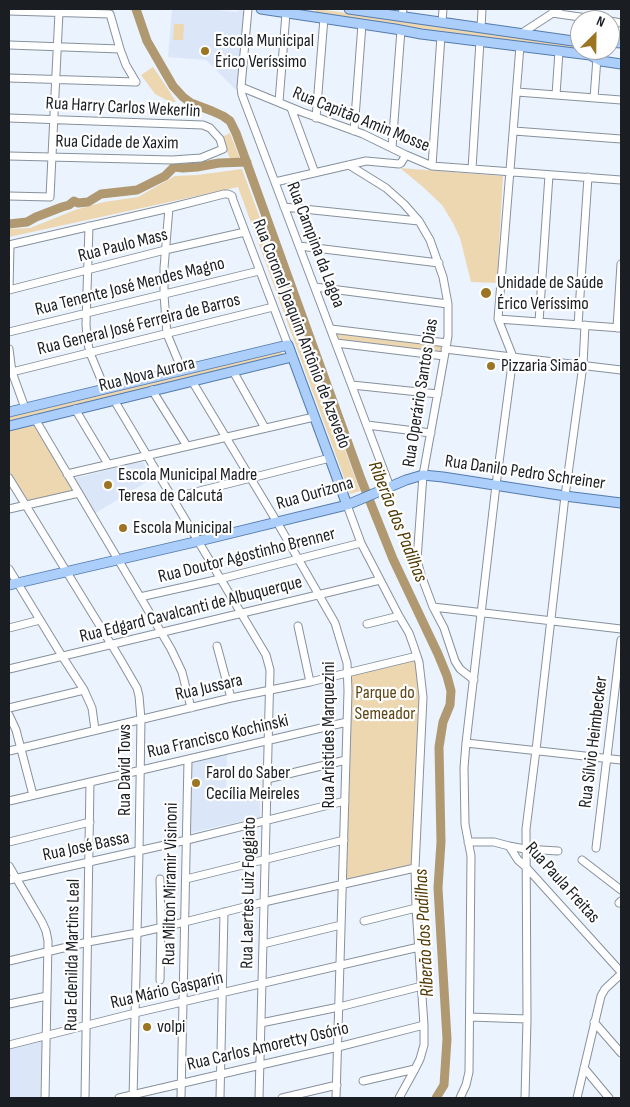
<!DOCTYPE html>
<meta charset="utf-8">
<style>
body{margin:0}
#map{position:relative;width:630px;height:1107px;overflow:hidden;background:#eaf3fe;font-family:"Sofia Sans Condensed",sans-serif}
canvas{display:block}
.frame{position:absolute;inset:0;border:10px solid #1a1e23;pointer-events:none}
.north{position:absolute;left:570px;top:10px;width:50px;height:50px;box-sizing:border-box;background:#fff;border:1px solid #a3a5a7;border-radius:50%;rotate:23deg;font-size:14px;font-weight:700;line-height:20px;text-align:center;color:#1a1e23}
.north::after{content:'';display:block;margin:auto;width:18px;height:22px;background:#9c7522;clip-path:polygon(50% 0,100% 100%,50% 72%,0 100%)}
</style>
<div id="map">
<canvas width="630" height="1107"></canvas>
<div class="frame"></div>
<div class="north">N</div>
</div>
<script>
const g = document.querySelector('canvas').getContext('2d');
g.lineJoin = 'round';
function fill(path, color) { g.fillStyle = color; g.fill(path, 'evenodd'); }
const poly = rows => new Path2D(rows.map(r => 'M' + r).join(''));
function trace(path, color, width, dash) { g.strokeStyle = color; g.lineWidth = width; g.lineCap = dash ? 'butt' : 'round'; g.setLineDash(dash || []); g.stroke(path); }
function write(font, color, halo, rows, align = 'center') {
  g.font = font + ' "Sofia Sans Condensed",sans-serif'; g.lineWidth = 4.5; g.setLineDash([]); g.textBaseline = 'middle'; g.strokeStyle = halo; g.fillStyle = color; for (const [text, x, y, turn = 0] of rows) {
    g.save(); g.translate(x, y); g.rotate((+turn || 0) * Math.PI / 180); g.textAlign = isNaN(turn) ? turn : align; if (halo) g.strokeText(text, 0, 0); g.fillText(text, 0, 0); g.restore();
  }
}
const built = poly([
 [172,9,207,9,236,12,240,10,244,11,238,89,236,90,206,60,168,57],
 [142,461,153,478,94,514,74,480,76,478],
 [227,753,226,791,232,791,237,799,260,793,260,817,190,833,192,762],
 [42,1040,40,1098,9,1098,9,1048]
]);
const green = poly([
 [317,9,580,45,580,49,579,50,445,33,316,13,315,10],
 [174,24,184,24,183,40,173,40],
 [153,67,166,86,176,102,170,102,155,94,141,75],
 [230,133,240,159,230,159,222,137],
 [400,168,503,176,497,283,471,282,460,238,453,223,442,205,423,187],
 [242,169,360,491,350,494,238,187,9,237,9,229,30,228,75,210,104,202,138,197,175,176,197,175],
 [339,333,440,345,442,350,438,352,341,341,338,339,336,336],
 [281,350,284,356,9,423,9,415],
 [35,425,74,490,26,501,9,471,9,431],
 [415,659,420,693,413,865,344,881,350,674]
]);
const river = poly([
 [136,9,147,41,173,86,183,97,191,103,212,111,223,116,230,121,236,133,361,479,393,559,438,654,447,676,451,691,450,705,443,722,439,747,441,842,438,888,447,1039,444,1085,436,1098],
 [9,224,27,222,36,217,62,207,69,205,74,201,78,203,88,202,101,194,137,190,165,176,174,167,183,168,197,167,219,163,247,162]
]);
const minor = poly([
 [248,9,241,87,242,95,390,487],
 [9,11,110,14,120,49,126,65,136,82],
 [552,13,601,20],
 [402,16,403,9],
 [610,21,621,23],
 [442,22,443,9],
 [481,28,482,9],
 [522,33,559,9],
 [9,45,120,49],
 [9,78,136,82],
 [241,87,302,112,363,134,406,155,432,166,621,180],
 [517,92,621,100],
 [556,95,559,51],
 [594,98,597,58],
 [279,102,286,13],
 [291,108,315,173],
 [9,118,203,125,210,128,220,139,223,149,201,158,172,160,9,156],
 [316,118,324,18],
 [354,131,362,24],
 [514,131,621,139],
 [392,148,401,30],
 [349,165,386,188,404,204,419,221,430,240,443,277,448,304,448,336,423,475,417,560,421,575,433,607,444,628,455,661,460,669,474,680],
 [432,166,441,36],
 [472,169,480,41],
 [275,182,366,161,399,164,401,163,406,155],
 [9,196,50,197,59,12],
 [284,207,419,221],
 [169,208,164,268,164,295,167,334,182,370],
 [89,226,86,324,87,339,90,353,105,389],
 [9,245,169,208,224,194,228,194,232,196,233,200,288,345],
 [299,246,439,263],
 [315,287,448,304],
 [9,290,165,250,245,232],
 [9,290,10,245],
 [498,319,621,328],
 [539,322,549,175],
 [578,325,588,177],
 [617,328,621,264],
 [331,329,447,343],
 [9,332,259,271],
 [336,343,444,356],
 [9,349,12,372,25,408],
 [445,349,621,370],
 [233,371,265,428],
 [12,372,273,307],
 [192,381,277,522,335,623,347,663,348,691,336,1098],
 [352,385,438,394],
 [152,390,187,446],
 [114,400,266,655,270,670,259,1098],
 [75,409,108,464],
 [35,419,171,649,182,672,191,708],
 [367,425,431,433],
 [67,474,314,417],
 [9,478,119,657,137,688,139,696,141,719,139,851,133,1098],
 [172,498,330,458],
 [347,505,361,543,399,616,409,633,414,647,419,662,423,697,415,868,416,908,424,1025,424,1045,420,1059,415,1069,399,1098],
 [9,509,79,493],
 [9,569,62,656,84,690,92,708,95,730],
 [140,597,220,579,361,543],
 [433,607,621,629],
 [367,624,399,616],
 [298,626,310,682],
 [9,628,40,620],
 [217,646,231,698],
 [9,669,380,580],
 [9,708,84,690],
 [9,715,16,730,33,795],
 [466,743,621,760],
 [9,751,231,698,310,682,417,656],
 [267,779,346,760],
 [9,801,347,722],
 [9,842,90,822],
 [468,842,494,842,509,846,518,860,526,867,621,972],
 [509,846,525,849,558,851],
 [596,848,621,640],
 [582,860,621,890],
 [9,866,42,922,46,931,48,941,45,1098],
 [186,879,344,840],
 [9,880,187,840,345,801],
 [619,903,621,901],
 [364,921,416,908],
 [263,944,341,925],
 [9,961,88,942,137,933,185,922,264,902,415,868],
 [160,980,161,927,160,879],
 [9,1004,47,996],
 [470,1017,527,1019],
 [594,1022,621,1053],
 [261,1023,339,1007,422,986],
 [9,1045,135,1013,419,947],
 [584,1068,609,1098],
 [363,1081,415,1069],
 [85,1098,90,782],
 [119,1098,338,1047,424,1025],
 [181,1098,188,760],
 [220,1098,224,912],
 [282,1098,337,1085],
 [460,1098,466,1085,469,1072,471,856,465,824,464,768,466,743,496,485,513,357,498,319,520,46],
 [525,1098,527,1019,526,829,536,750,565,496,583,365,585,325],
 [577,1098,601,996,605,989,621,974]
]);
const major = poly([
 [261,9,395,29,421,34,590,55,601,61,621,64],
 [349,9,580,42],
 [610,42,621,43],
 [9,412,288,345,347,505],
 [9,426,292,357],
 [9,585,199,541,347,505,406,480,423,475,443,477,565,496,621,503]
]);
const markers = [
 [205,51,5,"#9c7522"],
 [486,293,6,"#9c7522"],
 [491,366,5,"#9c7522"],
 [108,485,5,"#9c7522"],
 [123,528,5,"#9c7522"],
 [196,783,5,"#9c7522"],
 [147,1027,5,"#9c7522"]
];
const poiNames = [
 ["Escola Municipal",215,41],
 ["Érico Veríssimo",215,62],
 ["Unidade de Saúde",497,283],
 ["Érico Veríssimo",497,304],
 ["Pizzaria Simão",501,366],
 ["Escola Municipal Madre",118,475],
 ["Teresa de Calcutá",118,496],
 ["Escola Municipal",133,528],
 ["Farol do Saber",206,773],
 ["Cecília Meireles",206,794],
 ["volpi",157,1027]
];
const streetNames = [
 ["Rua Harry Carlos Wekerlin",123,108,3],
 ["Rua Capitão Amin Mosse",361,120,22],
 ["Rua Cidade de Xaxim",117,143,1],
 ["Rua Campina da Lagoa",315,245,69],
 ["Rua Paulo Mass",123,246,-14],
 ["Rua Tenente José Mendes Magno",130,287,-14],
 ["Rua General José Ferreira de Barros",139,325,-14],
 ["Rua Coronel Joaquim Antônio de Azevedo",301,334,69],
 ["Rua Nova Aurora",147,375,-14],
 ["Rua Operário Santos Dias",421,393,-81],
 ["Rua Danilo Pedro Schreiner",525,473,8],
 ["Rua Ourizona",315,494,-16],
 ["Rua Doutor Agostinho Brenner",247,556,-14],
 ["Rua Edgard Cavalcanti de Albuquerque",191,610,-14],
 ["Rua Jussara",209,688,-13],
 ["Rua Aristides Marquezini",329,735,-90],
 ["Rua Francisco Kochinski",218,737,-13],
 ["Rua Sílvio Heimbecker",594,742,-83],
 ["Rua David Tows",125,770,-90],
 ["Rua José Bassa",86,847,-12],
 ["Rua Paula Freitas",562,883,48],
 ["Rua Milton Miramir Visinoni",171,884,-89],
 ["Rua Laertes Luiz Foggiato",249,893,-89],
 ["Rua Edenilda Martins Leal",73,955,-89],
 ["Rua Mário Gasparin",167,991,-13],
 ["Rua Carlos Amoretty Osório",268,1047,-13]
];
const parkNames = [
 ["Parque do",385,693],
 ["Semeador",385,714]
];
const waterNames = [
 ["Riberão dos Padilhas",397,522,68],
 ["Riberão dos Padilhas",425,933,-93]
];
fill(built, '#dbe7f8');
fill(green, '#edd7b1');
trace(river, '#b09971', 9);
trace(minor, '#87919d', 9);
trace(major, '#557cad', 11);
trace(minor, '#fff', 7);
trace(major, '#accefb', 9);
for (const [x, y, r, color] of markers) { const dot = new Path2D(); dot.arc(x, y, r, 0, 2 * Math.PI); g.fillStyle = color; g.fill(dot); trace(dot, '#fff', 2); }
write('18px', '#1a1e23', '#fff', poiNames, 'left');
write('18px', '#1a1e23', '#fff', streetNames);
write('18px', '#5e4514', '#fff', parkNames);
write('italic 19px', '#503902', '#fff', waterNames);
</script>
